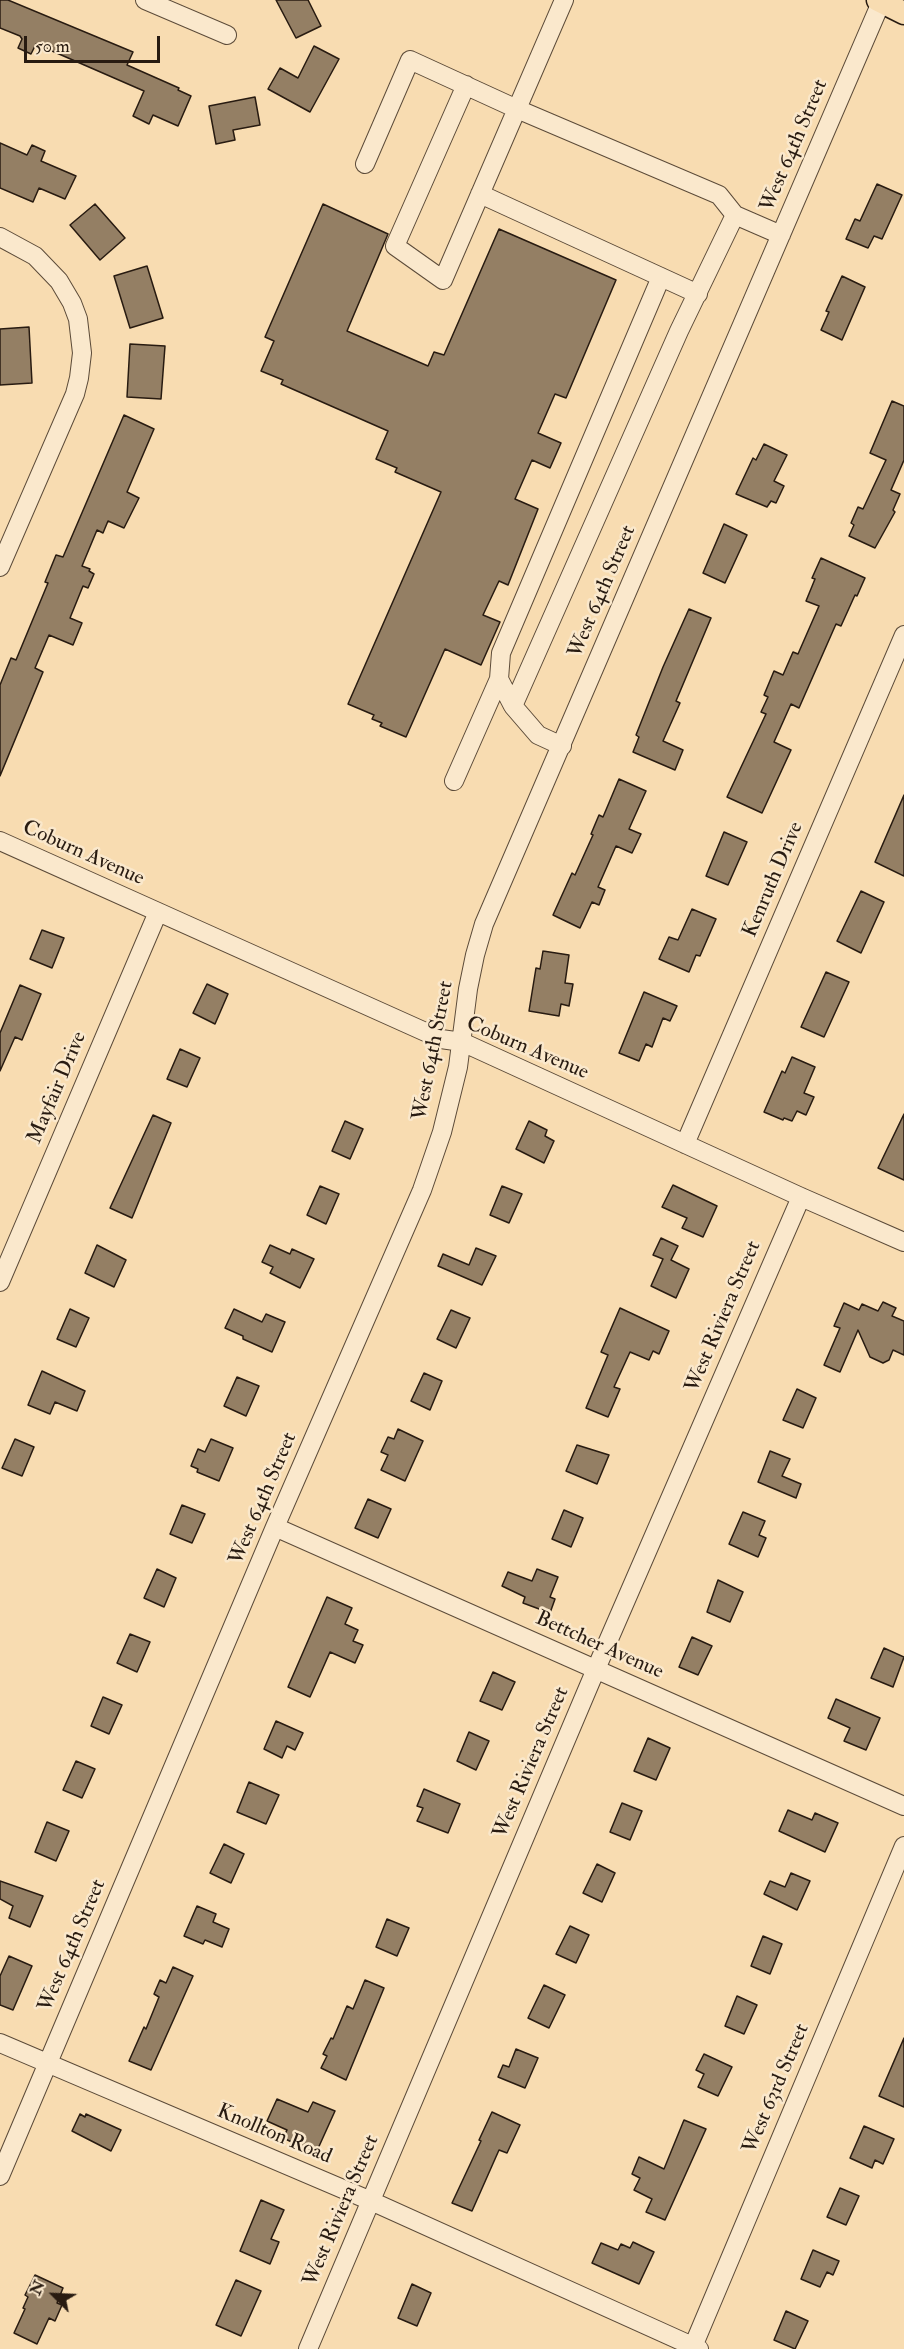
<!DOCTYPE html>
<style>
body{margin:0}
#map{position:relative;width:904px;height:2349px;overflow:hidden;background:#f8dcb1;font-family:"IM FELL Double Pica",serif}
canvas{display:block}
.north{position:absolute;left:24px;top:2265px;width:60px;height:60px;-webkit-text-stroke:4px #fae8cc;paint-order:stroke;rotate:294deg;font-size:16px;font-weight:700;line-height:24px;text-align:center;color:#281b11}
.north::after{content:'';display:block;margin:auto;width:21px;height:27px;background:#281b11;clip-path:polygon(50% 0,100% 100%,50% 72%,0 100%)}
.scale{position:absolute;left:24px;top:36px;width:136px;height:27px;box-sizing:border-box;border:3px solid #281b11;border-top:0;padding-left:8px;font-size:18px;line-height:21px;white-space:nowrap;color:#281b11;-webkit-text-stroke:4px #fae8cc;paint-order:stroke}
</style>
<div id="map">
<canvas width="904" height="2349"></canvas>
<div class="north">N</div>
<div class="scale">50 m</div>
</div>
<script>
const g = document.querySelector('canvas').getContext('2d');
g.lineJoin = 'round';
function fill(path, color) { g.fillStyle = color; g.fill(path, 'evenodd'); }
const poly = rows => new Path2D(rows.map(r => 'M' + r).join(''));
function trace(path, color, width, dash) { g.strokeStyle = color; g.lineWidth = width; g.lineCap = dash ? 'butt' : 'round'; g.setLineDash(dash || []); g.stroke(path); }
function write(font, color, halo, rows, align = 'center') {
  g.font = font + ' "IM FELL Double Pica",serif'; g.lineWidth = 5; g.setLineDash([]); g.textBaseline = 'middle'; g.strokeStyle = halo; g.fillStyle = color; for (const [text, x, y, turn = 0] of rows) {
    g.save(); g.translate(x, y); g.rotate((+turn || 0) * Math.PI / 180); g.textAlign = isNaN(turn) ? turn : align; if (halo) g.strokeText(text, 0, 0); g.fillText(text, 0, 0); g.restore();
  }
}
const building = poly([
 [0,0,8,0,133,52,127,65,179,88,178,90,191,96,178,126,153,115,149,124,133,116,144,91,36,44,31,54,18,48,22,39,20,36,0,28,0,0],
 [276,0,308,0,321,26,296,38,276,0],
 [314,46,339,59,310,112,268,89,280,68,298,78,314,46],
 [255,97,260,125,233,130,235,140,216,144,209,106,255,97],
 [0,143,27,155,32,145,45,151,41,161,76,176,65,199,39,188,33,202,0,188,0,143],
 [877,184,902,195,882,239,874,236,868,248,846,239,855,219,860,221,877,184],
 [95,204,125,238,100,260,70,225,95,204],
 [323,204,388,234,347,331,428,366,434,352,444,355,499,229,616,280,566,398,555,394,538,433,561,443,550,468,532,460,515,499,538,509,508,585,499,581,483,615,500,622,481,665,445,649,406,737,380,726,382,723,372,719,374,715,348,704,441,492,395,472,397,468,376,459,388,431,281,384,283,380,261,371,274,341,265,337,323,204],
 [147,266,163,318,130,328,114,276,147,266],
 [842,276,865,287,842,340,821,330,829,312,826,311,842,276],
 [29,327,32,383,0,385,0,329,29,327],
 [130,344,165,346,161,399,127,397,130,344],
 [892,401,904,406,904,460,891,490,900,494,893,510,895,512,875,548,849,536,854,525,851,523,858,507,863,509,886,460,870,453,892,401],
 [124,415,154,429,127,492,139,498,124,528,108,521,103,533,97,530,82,566,90,569,89,571,94,574,88,588,83,586,70,618,82,623,73,645,49,635,35,668,43,672,0,776,0,685,11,658,16,660,48,583,45,582,56,555,63,557,124,415],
 [764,444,787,455,774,481,784,486,776,503,771,501,767,507,736,494,753,458,756,460,764,444],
 [724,524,747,535,725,583,703,573,724,524],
 [821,558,865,578,857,596,855,595,841,626,836,624,799,708,791,704,774,742,791,750,762,813,727,797,766,714,761,712,768,697,764,695,774,671,783,675,793,652,798,654,819,606,806,601,815,579,812,578,821,558],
 [689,609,711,618,676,701,680,703,663,741,683,750,675,770,633,752,639,737,636,735,663,667,689,609],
 [619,779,646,791,629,829,641,834,632,853,616,846,598,887,605,890,599,905,592,902,580,928,553,915,572,873,575,875,593,835,591,834,599,815,603,817,619,779],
 [904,795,904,876,875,862,904,795],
 [724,832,747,842,728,885,706,876,724,832],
 [861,891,884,902,861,953,837,941,861,891],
 [692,909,716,919,700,956,696,955,689,972,659,959,669,937,678,940,692,909],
 [42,930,64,938,52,968,30,959,42,930],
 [543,951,569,955,565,983,573,984,569,1006,561,1004,559,1016,529,1011,536,968,540,969,543,951],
 [826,972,849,982,824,1037,801,1027,826,972],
 [207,984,228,994,215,1024,193,1013,207,984],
 [20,985,41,994,22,1040,15,1037,0,1071,0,1033,20,985],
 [644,992,677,1006,670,1021,663,1018,652,1047,646,1044,639,1061,619,1053,644,992],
 [180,1049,200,1058,187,1087,167,1079,180,1049],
 [792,1057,815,1067,804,1093,814,1097,806,1115,797,1111,792,1121,784,1118,783,1120,764,1112,782,1071,785,1073,792,1057],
 [904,1114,904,1180,878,1168,904,1114],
 [153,1115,171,1123,132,1218,110,1208,153,1115],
 [345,1121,363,1129,350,1159,332,1151,345,1121],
 [529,1121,547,1130,545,1136,554,1141,544,1163,516,1149,529,1121],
 [673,1185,717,1206,703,1237,682,1228,687,1218,662,1207,673,1185],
 [320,1186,339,1194,326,1224,307,1215,320,1186],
 [502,1186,522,1194,509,1223,490,1215,502,1186],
 [661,1238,678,1246,671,1260,689,1269,676,1298,651,1286,663,1259,653,1255,661,1238],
 [97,1245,126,1260,114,1287,85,1273,97,1245],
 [270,1245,290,1254,292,1249,314,1259,300,1288,270,1273,273,1267,262,1262,270,1245],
 [476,1248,496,1256,482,1285,438,1266,443,1254,469,1265,476,1248],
 [883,1302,896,1308,892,1316,904,1321,904,1355,893,1350,889,1360,883,1363,870,1357,858,1330,840,1372,824,1365,840,1328,834,1326,844,1303,859,1310,862,1304,878,1311,883,1302],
 [620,1308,669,1331,659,1354,653,1351,649,1360,630,1352,614,1387,620,1389,608,1417,586,1408,608,1355,601,1352,620,1308],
 [70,1309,89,1318,76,1347,57,1339,70,1309],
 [234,1309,262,1322,266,1314,285,1322,272,1352,243,1339,243,1336,225,1328,234,1309],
 [451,1310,470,1318,456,1348,437,1339,451,1310],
 [42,1371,85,1391,77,1411,55,1402,50,1414,28,1405,42,1371],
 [424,1373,442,1381,430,1410,411,1401,424,1373],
 [237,1377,259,1386,246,1416,224,1406,237,1377],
 [797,1389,816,1398,803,1428,783,1420,797,1389],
 [398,1429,423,1441,405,1481,381,1470,388,1455,381,1452,388,1437,394,1439,398,1429],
 [15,1439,34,1447,22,1476,2,1468,15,1439],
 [211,1439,233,1448,219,1481,197,1472,198,1469,191,1466,198,1449,205,1452,211,1439],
 [577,1445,609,1455,597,1484,566,1471,577,1445],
 [770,1451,790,1459,782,1476,801,1484,796,1498,758,1482,770,1451],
 [368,1499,391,1509,378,1538,355,1528,368,1499],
 [182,1505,205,1514,192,1543,170,1534,182,1505],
 [564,1510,583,1518,571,1547,552,1539,564,1510],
 [743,1512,765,1521,759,1535,766,1538,758,1557,729,1544,743,1512],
 [157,1569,176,1578,164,1607,144,1598,157,1569],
 [537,1569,558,1577,550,1597,555,1599,550,1613,523,1603,525,1597,502,1586,508,1572,532,1581,537,1569],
 [718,1580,743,1592,730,1622,707,1612,718,1580],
 [327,1597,352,1608,345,1624,358,1630,353,1641,363,1645,355,1663,330,1652,310,1697,288,1687,327,1597],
 [130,1634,150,1642,137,1672,117,1663,130,1634],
 [692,1637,712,1646,698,1675,679,1667,692,1637],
 [884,1648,904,1657,893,1687,871,1678,884,1648],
 [493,1672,515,1682,502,1710,480,1701,493,1672],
 [103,1697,122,1705,109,1734,91,1726,103,1697],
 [836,1699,880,1718,866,1750,844,1741,850,1728,828,1718,836,1699],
 [276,1721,303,1733,295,1750,287,1746,282,1758,264,1749,276,1721],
 [469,1732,489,1741,476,1770,457,1761,469,1732],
 [648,1738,670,1748,656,1780,634,1771,648,1738],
 [76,1761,95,1769,82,1798,63,1790,76,1761],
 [249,1782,279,1795,266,1824,237,1812,249,1782],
 [424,1789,460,1804,448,1833,417,1821,423,1808,417,1806,424,1789],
 [622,1803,642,1811,630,1840,610,1832,622,1803],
 [788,1810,812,1820,815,1813,838,1823,825,1852,779,1831,788,1810],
 [47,1822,69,1831,56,1861,35,1852,47,1822],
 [224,1844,244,1854,231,1883,210,1873,224,1844],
 [597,1864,615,1873,602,1902,583,1893,597,1864],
 [791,1873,810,1881,797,1910,764,1894,770,1881,785,1887,791,1873],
 [0,1881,43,1896,30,1927,9,1918,13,1906,0,1899,0,1881],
 [197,1906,216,1914,213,1922,229,1929,222,1947,205,1940,203,1944,184,1936,197,1906],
 [387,1919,409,1928,397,1956,376,1947,387,1919],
 [570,1926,589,1935,576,1963,556,1954,570,1926],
 [763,1936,782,1944,770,1974,751,1966,763,1936],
 [9,1956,32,1966,13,2010,0,2005,0,1976,9,1956],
 [173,1967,193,1976,151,2070,129,2061,144,2027,146,2029,159,1997,154,1994,160,1980,166,1983,173,1967],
 [365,1980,384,1988,346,2080,321,2068,327,2056,323,2054,331,2038,333,2039,347,2006,353,2009,365,1980],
 [544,1985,565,1995,549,2028,528,2018,544,1985],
 [737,1996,757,2005,744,2034,725,2026,737,1996],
 [904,2038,904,2107,879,2096,904,2038],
 [516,2049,538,2058,525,2088,498,2077,503,2065,509,2067,516,2049],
 [704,2054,732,2067,718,2096,698,2087,704,2074,696,2070,704,2054],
 [277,2099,308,2112,313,2102,335,2111,316,2153,283,2138,287,2130,267,2121,277,2099],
 [492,2112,520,2125,507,2153,499,2150,472,2211,452,2203,481,2141,479,2140,492,2112],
 [80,2114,85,2117,86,2114,121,2130,111,2151,72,2131,80,2114],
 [684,2120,706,2129,665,2220,646,2212,652,2199,634,2190,640,2178,632,2174,639,2157,664,2169,684,2120],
 [864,2126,894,2139,883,2164,875,2160,872,2168,850,2158,864,2126],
 [840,2188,859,2196,846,2225,827,2217,840,2188],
 [261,2200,284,2210,271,2239,279,2242,270,2264,240,2251,261,2200],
 [633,2242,654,2252,639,2284,592,2263,601,2243,618,2250,621,2244,630,2248,633,2242],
 [813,2250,839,2261,833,2275,827,2272,820,2287,801,2279,813,2250],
 [35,2275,63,2288,57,2303,62,2305,55,2321,49,2318,37,2344,14,2333,25,2309,23,2308,28,2297,25,2295,35,2275],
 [236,2280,261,2291,241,2336,216,2325,236,2280],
 [412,2284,431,2293,417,2326,398,2318,412,2284],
 [786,2311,808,2321,795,2349,774,2340,786,2311]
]);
const minor = poly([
 [145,0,227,35],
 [466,85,395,246,443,280,564,0],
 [365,164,410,60,517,109,719,195,735,215,781,235],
 [480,194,698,294],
 [0,237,35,256,59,281,72,303,78,319,82,353,79,378,75,394,0,567],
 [513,706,499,679,501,653,661,277],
 [562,746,538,735,513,706,679,331,735,215],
 [454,781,499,679],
 [0,841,441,1039,462,1042,801,1197,904,1242],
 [685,1144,904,635],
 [0,1282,158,912],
 [275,1527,904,1806],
 [0,2043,371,2201,699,2349],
 [0,2176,275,1527,422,1190,442,1132,458,1067,468,989,475,955,484,924,882,0],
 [308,2349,596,1669,801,1197],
 [692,2349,904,1846]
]);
const major = poly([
 [878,0,904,13]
]);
const streetNames = [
 ["West 64th Street",795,146,-67],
 ["West 64th Street",603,592,-67],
 ["Coburn Avenue",83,854,24],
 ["Kenruth Drive",774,880,-67],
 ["Coburn Avenue",527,1049,23],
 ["West 64th Street",434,1051,-79],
 ["Mayfair Drive",58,1088,-67],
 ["West Riviera Street",724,1317,-67],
 ["West 64th Street",264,1499,-67],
 ["Bettcher Avenue",599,1646,24],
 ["West Riviera Street",532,1763,-67],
 ["West 64th Street",73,1946,-67],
 ["West 63rd Street",777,2089,-67],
 ["Knollton Road",274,2135,23],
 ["West Riviera Street",342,2211,-67]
];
fill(building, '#947f64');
trace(building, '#281b11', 1.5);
trace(minor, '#5c4b39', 20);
trace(major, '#281b11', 25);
trace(minor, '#fae8cc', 18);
trace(major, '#f8dcb1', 22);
write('21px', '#281b11', '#fae8cc', streetNames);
</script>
